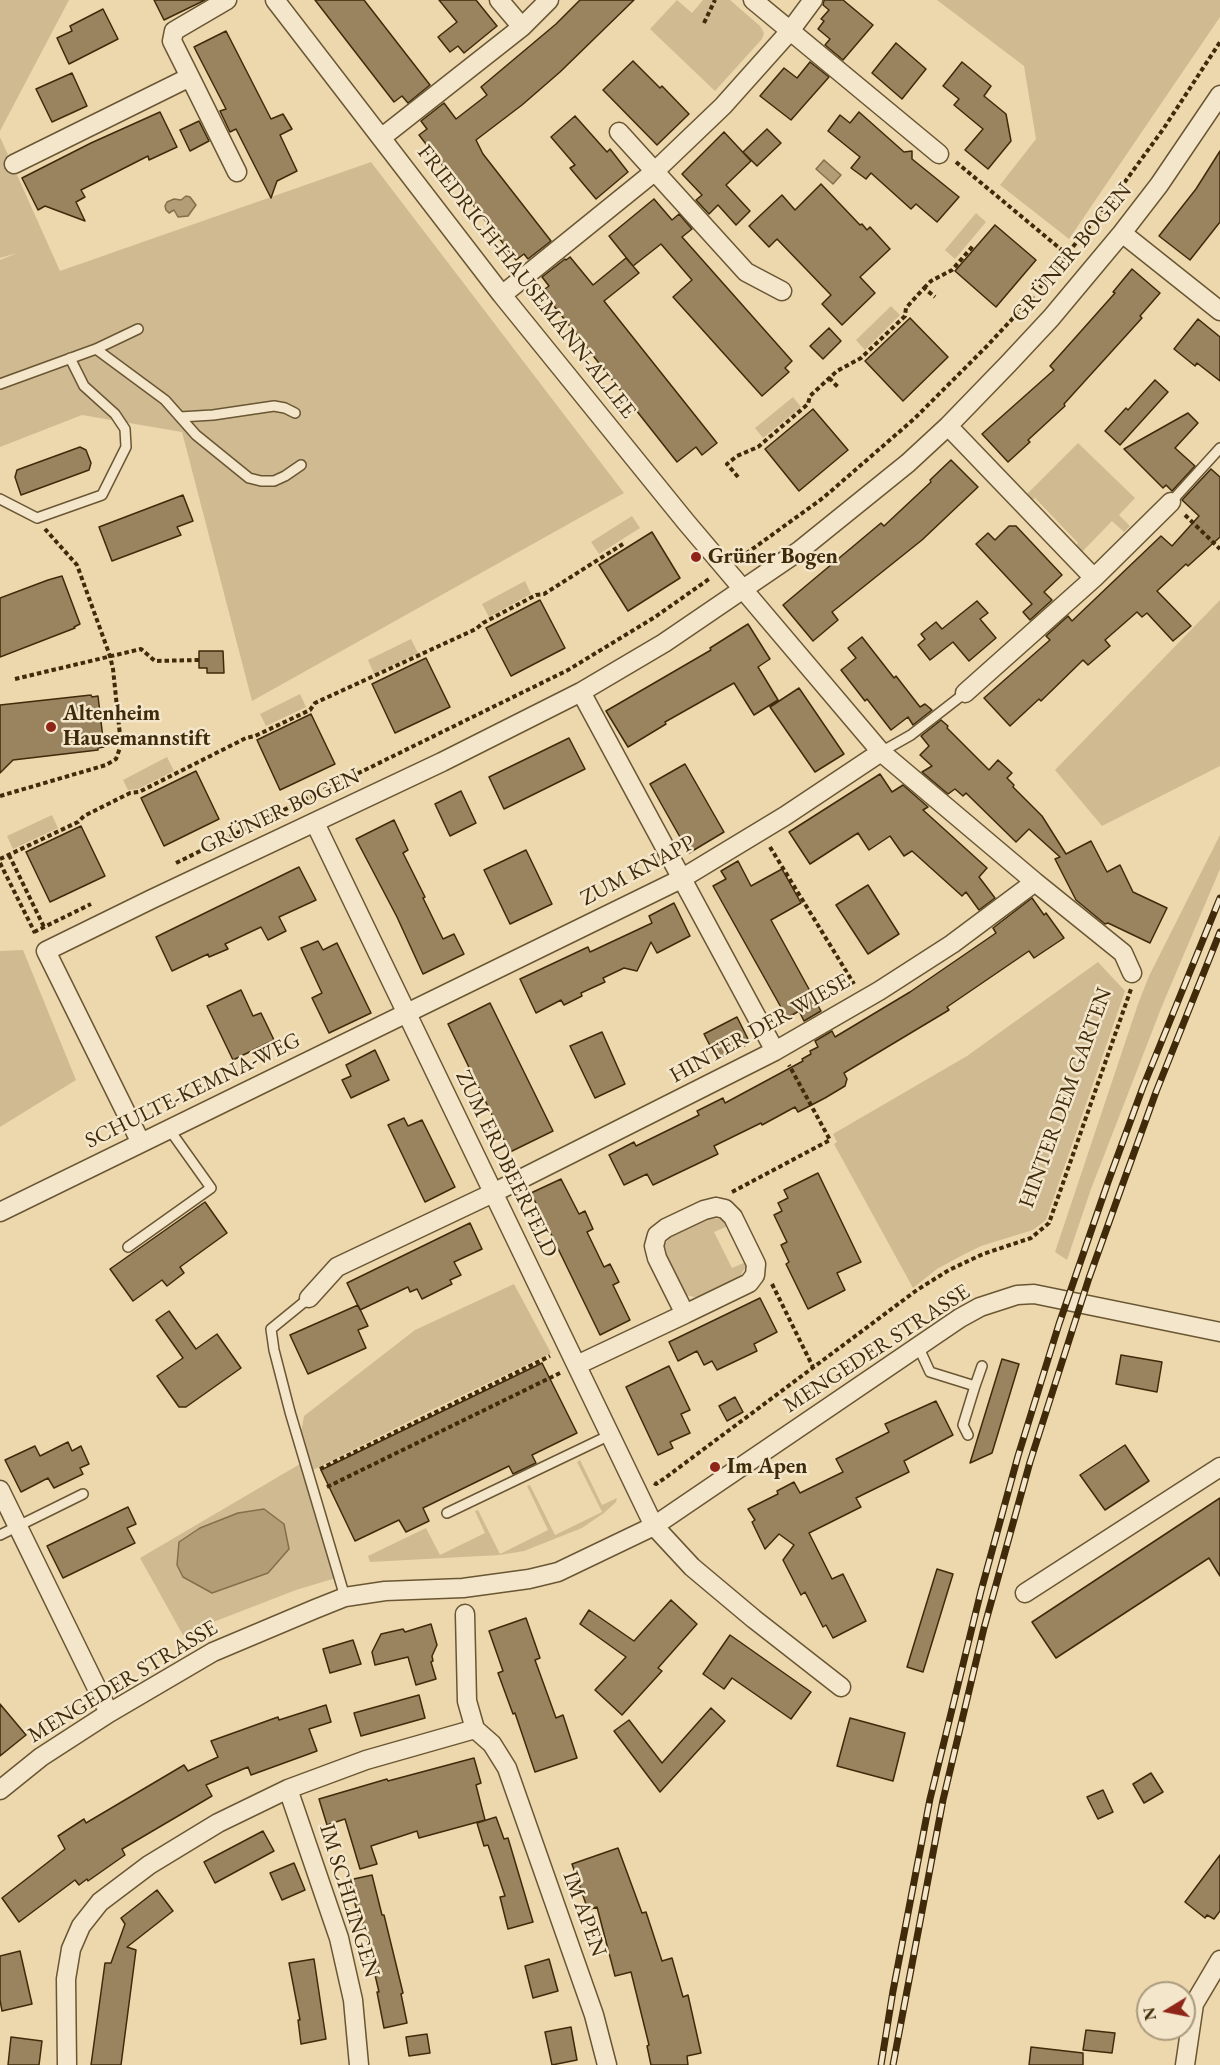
<!DOCTYPE html>
<meta charset="utf-8">
<style>
body{margin:0}
#map{position:relative;width:1220px;height:2065px;overflow:hidden;background:#edd8ae;font-family:"EB Garamond",serif}
canvas{display:block}
.north{position:absolute;left:1136px;top:1981px;width:60px;height:60px;box-sizing:border-box;background:#f3e6ca;border:2px solid #ab9b7d;border-radius:50%;rotate:260deg;font-size:16px;font-weight:700;line-height:24px;text-align:center;color:#3f2a0a}
.north::after{content:'';display:block;margin:auto;width:21px;height:27px;background:#8f2418;clip-path:polygon(50% 0,100% 100%,50% 72%,0 100%)}
</style>
<div id="map">
<canvas width="1220" height="2065"></canvas>
<div class="north">N</div>
</div>
<script>
const g = document.querySelector('canvas').getContext('2d');
g.lineJoin = 'round';
function fill(path, color) { g.fillStyle = color; g.fill(path, 'evenodd'); }
const poly = rows => new Path2D(rows.map(r => 'M' + r).join(''));
function trace(path, color, width, dash) { g.strokeStyle = color; g.lineWidth = width; g.lineCap = dash ? 'butt' : 'round'; g.setLineDash(dash || []); g.stroke(path); }
function write(font, color, halo, rows, align = 'center') {
  g.font = font + ' "EB Garamond",serif'; g.lineWidth = 5; g.setLineDash([]); g.textBaseline = 'middle'; g.strokeStyle = halo; g.fillStyle = color; for (const [text, x, y, turn = 0] of rows) {
    g.save(); g.translate(x, y); g.rotate((+turn || 0) * Math.PI / 180); g.textAlign = isNaN(turn) ? turn : align; if (halo) g.strokeText(text, 0, 0); g.fillText(text, 0, 0); g.restore();
  }
}
const green = poly([
 [0,0,69,0,0,131],
 [677,0,692,13,703,0,730,0,760,26,764,33,762,39,715,91,650,29],
 [937,0,1220,0,1220,17,1069,239,1000,185,1036,139,1024,66],
 [0,137,60,271,371,162,624,493,252,701,182,432,82,415,0,447,0,260,17,253,0,258],
 [976,213,986,222,955,259,945,250],
 [891,306,900,315,865,350,856,340],
 [793,397,801,407,763,438,755,428],
 [1078,443,1135,498,1119,515,1130,526,1124,532,1112,521,1080,554,1074,548,1078,543,1035,498,1030,502,1025,496],
 [632,516,640,528,599,554,591,542],
 [525,581,531,594,489,617,482,604],
 [1220,600,1220,766,1102,826,1055,770],
 [411,639,418,653,374,674,368,660],
 [300,694,306,707,266,726,260,714],
 [167,757,174,771,138,789,128,790,123,780],
 [52,815,58,828,13,849,7,836],
 [1220,835,1220,869,1162,1006,1091,1189,1067,1260,1055,1252,1138,1004,1149,976],
 [23,950,76,1080,0,1127,0,951],
 [1098,962,1125,991,1046,1220,1033,1230,981,1246,959,1257,937,1269,913,1288,834,1144,837,1142,833,1134,967,1056],
 [710,1218,722,1219,728,1226,714,1232,732,1268,746,1262,745,1268,739,1278,701,1297,694,1297,686,1295,681,1289,666,1258,664,1246,670,1237],
 [514,1284,551,1353,431,1410,313,1470,301,1433,304,1416,415,1330],
 [580,1460,602,1505,617,1498,616,1502,604,1513,582,1528,524,1551,500,1555,370,1562,368,1556,426,1528,440,1555,485,1533,475,1511,478,1510,500,1554,548,1530,527,1486,530,1485,555,1535,602,1512,577,1462],
 [300,1464,336,1578,296,1590,203,1626,184,1637,140,1558]
]);
const water = poly([
 [824,160,841,175,833,184,816,169,824,160],
 [186,196,190,197,196,205,188,216,178,217,174,210,169,213,166,210,165,206,167,202,174,199,181,200,186,196],
 [264,1509,284,1524,289,1549,268,1573,212,1593,183,1577,177,1565,179,1542,200,1528,238,1513,264,1509]
]);
const building = poly([
 [154,0,205,0,164,20,154,0],
 [315,0,364,0,430,85,408,103,402,96,394,102,315,0],
 [439,0,476,0,497,26,464,53,458,46,450,52,438,37,457,22,439,0],
 [580,0,634,0,560,72,522,105,476,140,483,154,551,241,528,259,524,254,516,260,419,135,427,129,421,121,444,103,456,119,487,95,481,87,556,24,580,0],
 [824,0,843,0,873,25,843,60,825,45,830,39,818,29,824,21,821,19,829,10,823,5,824,0],
 [103,9,118,39,69,64,57,38,72,31,70,26,103,9],
 [226,31,271,119,283,114,292,129,280,135,297,171,277,181,271,198,236,129,230,132,220,111,226,109,194,47,226,31],
 [896,43,926,69,902,99,872,73,896,43],
 [633,61,660,88,662,86,689,114,657,145,603,90,633,61],
 [810,62,829,77,791,120,760,96,784,68,797,78,810,62],
 [962,62,991,86,984,96,1006,114,1011,141,988,169,965,150,983,129,954,105,959,99,943,86,962,62],
 [72,73,87,106,52,122,36,89,72,73],
 [160,112,177,147,149,160,148,156,81,190,85,197,76,202,85,221,45,206,38,210,22,178,91,143,160,112],
 [859,112,904,152,912,151,912,159,959,197,937,222,916,204,911,209,871,173,866,179,851,168,860,157,828,131,840,115,850,123,859,112],
 [575,116,607,152,610,149,628,172,596,199,570,168,575,165,551,137,575,116],
 [199,121,209,141,190,151,180,130,199,121],
 [767,129,781,143,757,166,743,152,767,129],
 [724,132,751,161,726,185,750,211,736,225,718,205,709,214,696,200,702,195,682,174,724,132],
 [1220,151,1220,222,1190,260,1159,236,1196,189,1220,151],
 [821,184,860,225,862,224,867,230,870,227,890,249,860,277,875,293,842,325,822,304,831,295,777,239,769,247,749,226,782,195,795,210,821,184],
 [654,199,672,220,679,214,692,229,682,237,792,361,785,368,789,372,762,396,673,297,692,280,661,244,633,266,609,236,654,199],
 [995,225,1036,260,996,307,955,271,995,225],
 [570,257,593,285,626,258,639,273,604,301,717,443,702,455,696,447,677,462,542,291,549,286,542,277,565,259,566,260,570,257],
 [1132,269,1160,293,1140,316,1142,318,1064,404,1065,406,1028,440,1030,442,1008,462,982,434,1054,370,1050,366,1115,293,1113,292,1132,269],
 [910,318,948,357,903,401,865,361,910,318],
 [1198,319,1220,337,1220,381,1197,363,1195,366,1174,349,1198,319],
 [829,328,841,341,823,359,810,346,829,328],
 [1155,380,1168,392,1120,445,1105,431,1126,408,1128,410,1155,380],
 [813,409,848,450,799,491,765,449,813,409],
 [1188,413,1198,423,1175,448,1195,466,1172,491,1166,485,1163,488,1124,449,1188,413],
 [80,447,86,450,91,463,89,470,21,495,15,477,17,470,80,447],
 [951,460,978,487,922,540,832,612,838,620,813,641,783,605,881,523,884,526,931,482,930,480,951,460],
 [1211,469,1220,477,1220,537,1188,566,1186,564,1157,591,1191,626,1173,641,1147,613,1142,617,1137,612,1105,640,1110,646,1088,665,1083,660,1041,701,1039,699,1010,726,984,698,1050,640,1046,636,1068,616,1072,621,1161,536,1172,546,1199,516,1182,500,1211,469],
 [183,495,193,521,177,527,181,535,112,561,99,527,183,495],
 [1009,526,1016,526,1062,575,1044,592,1052,600,1030,620,1023,612,1032,604,976,544,988,533,995,540,1009,526],
 [652,532,680,578,628,611,599,565,652,532],
 [62,576,80,624,74,627,75,628,0,657,0,598,48,580,62,576],
 [540,600,565,648,511,676,486,628,540,600],
 [977,601,988,613,980,619,996,638,969,661,953,642,930,660,918,645,925,639,921,634,936,622,942,629,977,601],
 [748,624,770,659,758,667,778,700,754,715,734,683,665,722,666,724,628,747,606,711,711,650,710,648,748,624],
 [862,637,894,678,896,676,920,707,925,704,932,710,913,725,908,717,891,730,867,699,865,701,841,670,856,658,848,648,862,637],
 [199,651,223,651,224,673,207,673,207,668,199,668,199,651],
 [426,658,450,707,395,733,372,684,426,658],
 [799,688,844,754,815,772,770,707,799,688],
 [91,695,92,697,98,696,104,747,98,748,98,750,13,760,0,773,0,705,91,695],
 [311,714,335,764,280,790,257,740,311,714],
 [941,720,948,726,947,728,989,770,998,760,1012,773,1007,778,1014,785,1013,787,1042,816,1066,854,1091,841,1107,872,1120,865,1133,892,1167,908,1150,943,1108,923,1105,924,1076,900,1055,859,1060,857,1029,829,1016,842,966,793,963,796,955,789,948,794,922,772,932,766,920,755,929,746,921,736,941,720],
 [569,738,585,769,504,809,489,777,569,738],
 [685,764,724,832,689,853,650,784,685,764],
 [196,771,219,819,164,846,141,798,196,771],
 [880,774,892,792,903,785,928,807,923,810,987,868,979,877,995,898,979,910,966,892,962,896,912,851,904,856,890,836,869,850,858,833,810,864,789,832,880,774],
 [461,791,476,823,450,836,435,804,461,791],
 [394,820,408,850,403,853,425,897,423,898,443,939,454,934,464,954,423,974,397,917,356,839,394,820],
 [81,826,105,876,50,902,26,852,81,826],
 [526,850,552,904,510,924,484,870,526,850],
 [738,861,751,886,782,869,801,903,771,920,821,1011,804,1021,799,1011,787,1018,713,886,726,879,721,871,738,861],
 [299,867,316,900,279,917,286,931,268,940,261,927,225,944,228,949,209,957,208,954,172,971,156,937,299,867],
 [868,885,899,934,868,954,836,905,868,885],
 [1032,898,1044,915,1046,913,1064,938,1034,958,1029,951,947,1007,949,1010,844,1073,847,1079,845,1086,825,1098,798,1112,795,1107,762,1125,761,1123,714,1146,718,1154,653,1185,647,1174,624,1185,609,1155,634,1142,636,1146,699,1115,697,1111,723,1098,725,1103,803,1061,802,1059,811,1054,810,1051,818,1047,815,1041,832,1031,835,1037,910,992,996,933,993,928,1032,898],
 [674,903,690,936,657,953,651,942,637,971,624,968,603,978,605,982,581,993,582,996,564,1005,561,1000,536,1013,520,979,588,947,590,952,652,923,649,916,674,903],
 [318,941,323,950,337,943,371,1013,329,1033,312,998,322,993,301,948,318,941],
 [241,990,253,1016,261,1013,274,1040,233,1060,207,1006,241,990],
 [490,1003,553,1131,510,1152,448,1024,490,1003],
 [737,1017,750,1043,717,1059,704,1034,737,1017],
 [602,1032,625,1084,595,1098,570,1046,602,1032],
 [375,1050,389,1080,351,1098,342,1080,351,1076,346,1065,375,1050],
 [404,1118,408,1126,422,1120,455,1187,425,1202,388,1125,404,1118],
 [818,1173,861,1262,837,1273,845,1290,808,1309,786,1264,789,1262,781,1245,787,1242,774,1215,782,1211,778,1203,788,1198,784,1190,818,1173],
 [561,1179,579,1214,585,1211,593,1229,587,1232,604,1267,610,1264,619,1282,613,1285,630,1320,600,1335,531,1193,561,1179],
 [205,1202,227,1233,180,1267,184,1273,167,1286,162,1280,133,1301,110,1269,205,1202],
 [470,1223,482,1249,454,1262,461,1275,450,1280,452,1284,422,1299,417,1289,410,1292,408,1287,360,1310,347,1283,470,1223],
 [760,1298,777,1332,754,1344,757,1351,717,1370,712,1361,704,1365,697,1351,678,1361,669,1342,760,1298],
 [358,1305,368,1326,358,1330,366,1348,308,1374,290,1335,358,1305],
 [169,1311,196,1349,217,1334,241,1368,186,1407,179,1407,157,1376,183,1358,156,1320,169,1311],
 [1121,1355,1162,1362,1157,1392,1116,1384,1121,1355],
 [1002,1359,1019,1364,992,1453,970,1463,1002,1359],
 [542,1363,577,1433,532,1455,536,1463,513,1474,509,1466,423,1508,429,1521,406,1532,399,1520,355,1541,321,1470,542,1363],
 [669,1366,690,1410,681,1414,690,1433,670,1442,673,1448,658,1455,626,1387,669,1366],
 [735,1397,743,1412,727,1421,719,1406,735,1397],
 [936,1401,953,1435,904,1461,909,1472,856,1498,861,1507,809,1533,832,1579,843,1574,866,1621,833,1638,826,1625,823,1627,805,1592,801,1595,783,1560,794,1545,779,1534,765,1549,752,1522,755,1520,748,1509,778,1494,777,1491,794,1482,800,1493,843,1472,836,1459,889,1432,885,1424,936,1401],
 [68,1442,72,1451,81,1446,89,1464,80,1468,83,1474,54,1488,48,1478,21,1492,5,1460,35,1446,40,1456,68,1442],
 [1125,1445,1149,1481,1105,1510,1080,1475,1125,1445],
 [1220,1498,1220,1576,1209,1558,1056,1658,1032,1622,1220,1498],
 [128,1507,136,1524,127,1528,135,1543,63,1578,47,1546,128,1507],
 [937,1569,953,1574,923,1672,907,1667,937,1569],
 [671,1600,697,1624,658,1668,662,1671,622,1715,595,1690,626,1657,580,1624,589,1610,634,1641,671,1600],
 [526,1618,540,1658,535,1660,556,1718,563,1715,577,1758,535,1772,515,1713,513,1714,498,1673,503,1671,489,1631,526,1618],
 [431,1624,437,1645,432,1656,433,1661,431,1662,436,1679,416,1685,408,1657,375,1665,372,1652,381,1634,403,1629,405,1632,431,1624],
 [730,1635,811,1692,791,1719,732,1678,724,1689,703,1674,730,1635],
 [353,1640,361,1664,330,1673,323,1649,353,1640],
 [419,1695,425,1718,361,1736,354,1713,419,1695],
 [0,1704,26,1735,0,1756,0,1704],
 [326,1705,331,1722,309,1729,317,1751,251,1775,248,1767,206,1785,212,1796,122,1849,125,1855,88,1881,87,1879,79,1885,75,1880,19,1922,2,1898,65,1849,58,1836,84,1819,86,1823,184,1765,188,1771,218,1757,211,1741,278,1717,279,1720,326,1705],
 [711,1708,725,1721,660,1792,614,1731,629,1720,662,1763,711,1708],
 [850,1718,905,1733,893,1781,837,1766,850,1718],
 [474,1758,481,1783,476,1785,485,1820,419,1838,417,1831,371,1846,377,1864,360,1869,345,1819,327,1825,319,1799,387,1779,388,1781,474,1758],
 [1151,1773,1163,1792,1144,1803,1133,1784,1151,1773],
 [1103,1790,1113,1812,1098,1819,1087,1797,1103,1790],
 [496,1817,504,1839,508,1838,533,1922,508,1929,500,1897,505,1896,488,1845,484,1846,477,1823,496,1817],
 [263,1831,274,1851,215,1883,204,1862,263,1831],
 [618,1848,642,1913,646,1912,662,1961,672,1958,683,1997,688,1995,701,2053,687,2056,688,2065,651,2065,647,2046,649,2045,631,1972,615,1976,597,1907,588,1910,572,1864,618,1848],
 [1220,1855,1220,1911,1214,1919,1207,1915,1205,1918,1185,1902,1220,1855],
 [294,1863,305,1890,282,1900,270,1873,294,1863],
 [372,1875,382,1915,384,1915,403,1993,401,1994,407,2023,384,2028,377,1992,379,1992,361,1915,358,1915,349,1880,372,1875],
 [157,1890,173,1911,127,1947,136,1950,121,2065,91,2065,105,1963,111,1963,125,1924,121,1918,157,1890],
 [20,1951,32,2004,2,2011,0,2000,0,1956,20,1951],
 [314,1959,326,2039,301,2044,298,2020,300,2020,289,1963,314,1959],
 [549,1959,558,1991,533,1998,525,1966,549,1959],
 [571,2027,577,2060,552,2065,545,2032,571,2027],
 [1086,2030,1115,2033,1112,2053,1083,2050,1086,2030],
 [427,2034,430,2053,409,2056,406,2037,427,2034],
 [11,2037,42,2041,39,2065,8,2065,11,2037],
 [1031,2047,1083,2053,1083,2065,1029,2065,1031,2047]
]);
const path = poly([
 [704,23,715,0],
 [956,162,1075,261],
 [924,288,931,281,952,270,973,246],
 [829,378,839,388],
 [738,477,727,464,737,456,758,447,808,404,810,396,837,371,861,358,905,316,906,308,924,288,935,297],
 [1185,515,1220,549],
 [740,558,823,498,914,419,987,346,1029,301,1119,190,1164,128,1220,42],
 [15,679,141,649,155,661,199,660],
 [0,796,106,765,116,759,121,745,113,669,110,656,77,565,45,529],
 [770,847,854,984],
 [9,855,44,927],
 [0,859,78,822,84,816,130,793,139,792,246,738,255,736,310,710,315,703,476,629,483,623,536,595,544,594,623,544],
 [0,863,35,933],
 [176,863,568,670,655,617,709,579],
 [34,932,91,904],
 [732,1192,830,1140,789,1065],
 [772,1284,813,1367],
 [320,1469,550,1356],
 [654,1483,656,1484,665,1478,917,1290,949,1270,983,1254,1031,1238,1049,1223,1131,989],
 [327,1487,560,1373]
]);
const service = poly([
 [96,349,165,400,196,435,249,478,261,481,274,481,285,476,301,465],
 [0,384,96,349,138,329],
 [180,417,213,415,274,406,285,408,295,413],
 [0,499,37,518,102,495,126,447,125,429,115,414,84,386,70,358],
 [1171,502,1220,448],
 [881,752,911,735,965,693],
 [128,1247,211,1188,169,1129],
 [309,1298,271,1329,274,1350,290,1412,345,1597],
 [918,1346,930,1372,975,1386,963,1425,968,1435],
 [975,1386,982,1366],
 [447,1513,610,1435],
 [0,1535,83,1494]
]);
const minor = poly([
 [275,0,502,295,686,522,881,752,1035,882,1123,953,1132,973],
 [499,0,522,27],
 [753,0,939,154],
 [190,77,237,172],
 [619,132,746,272,782,291],
 [381,138,522,27,549,0],
 [14,164,190,77,172,41,174,31,227,0],
 [1122,233,1220,311],
 [502,295,654,172,723,106,790,31,813,0],
 [948,426,1094,578],
 [581,692,775,1051],
 [965,693,1094,578,1171,502],
 [315,823,654,1526,692,1567,754,1619,841,1687],
 [141,1143,46,951,152,899,442,762,581,692,664,643,799,551,908,463,948,426,1009,363,1051,318,1122,233,1159,185,1220,95],
 [716,1207,725,1209,733,1217,756,1264,755,1275,749,1283,685,1314,657,1258,654,1246,657,1235,666,1228,704,1210,716,1207],
 [0,1212,681,879,785,816,881,752],
 [309,1298,337,1267,493,1193,775,1051,879,991,952,944,1035,882],
 [577,1365,685,1314],
 [0,1490,109,1713],
 [1025,1593,1220,1467],
 [465,1614,467,1701,475,1729,492,1744,507,1768,594,2015,607,2065],
 [288,1789,339,1938,353,2000,359,2065],
 [0,1790,41,1757,109,1713,213,1652,315,1609,345,1597,385,1591,463,1588,529,1579,558,1572,654,1526,960,1318,980,1307,1017,1295,1034,1294,1220,1332],
 [67,2065,66,1979,71,1949,81,1926,100,1902,149,1865,218,1823,288,1789,366,1760,475,1729],
 [1185,2065,1194,2004,1220,1960]
]);
const rail = poly([
 [881,2065,893,1991,930,1799,981,1591,1018,1456,1059,1324,1108,1182,1143,1087,1220,898],
 [893,2065,943,1800,984,1628,1030,1462,1089,1278,1122,1186,1156,1092,1220,932]
]);
const markers = [
 [696,557,6,"#8f2418"],
 [51,727,6,"#8f2418"],
 [715,1467,6,"#8f2418"]
];
const streetNames = [
 ["GRÜNER BOGEN",1072,253,-50],
 ["FRIEDRICH-HAUSEMANN-ALLEE",526,282,52],
 ["GRÜNER BOGEN",280,812,-25],
 ["ZUM KNAPP",638,871,-28],
 ["HINTER DER WIESE",760,1029,-29],
 ["SCHULTE-KEMNA-WEG",193,1091,-26],
 ["HINTER DEM GARTEN",1066,1098,-70],
 ["ZUM ERDBEERFELD",506,1164,64],
 ["MENGEDER STRASSE",877,1349,-33],
 ["MENGEDER STRASSE",123,1682,-31],
 ["IM SCHLINGEN",349,1901,73],
 ["IM APEN",584,1914,70]
];
const poiNames = [
 ["Grüner Bogen",708,557],
 ["Altenheim",63,714],
 ["Hausemannstift",63,739],
 ["Im Apen",727,1467]
];
fill(green, '#cfba92');
fill(water, '#b29d76');
trace(water, '#846f4b', 1.5);
fill(building, '#99845f');
trace(building, '#3f2a0a', 1.5);
trace(service, '#6a5633', 12);
trace(minor, '#6a5633', 21);
trace(path, '#3f2a0a', 4, [4.5, 3]);
trace(service, '#f3e6ca', 9);
trace(minor, '#f3e6ca', 18);
trace(rail, '#3f2a0a', 7);
trace(rail, '#f3e6ca', 4.5, [14]);
for (const [x, y, r, color] of markers) { const dot = new Path2D(); dot.arc(x, y, r, 0, 2 * Math.PI); g.fillStyle = color; g.fill(dot); trace(dot, '#f3e6ca', 2); }
write('22px', '#3f2a0a', '#f3e6ca', streetNames);
write('bold 22px', '#3f2a0a', '#f3e6ca', poiNames, 'left');
</script>
